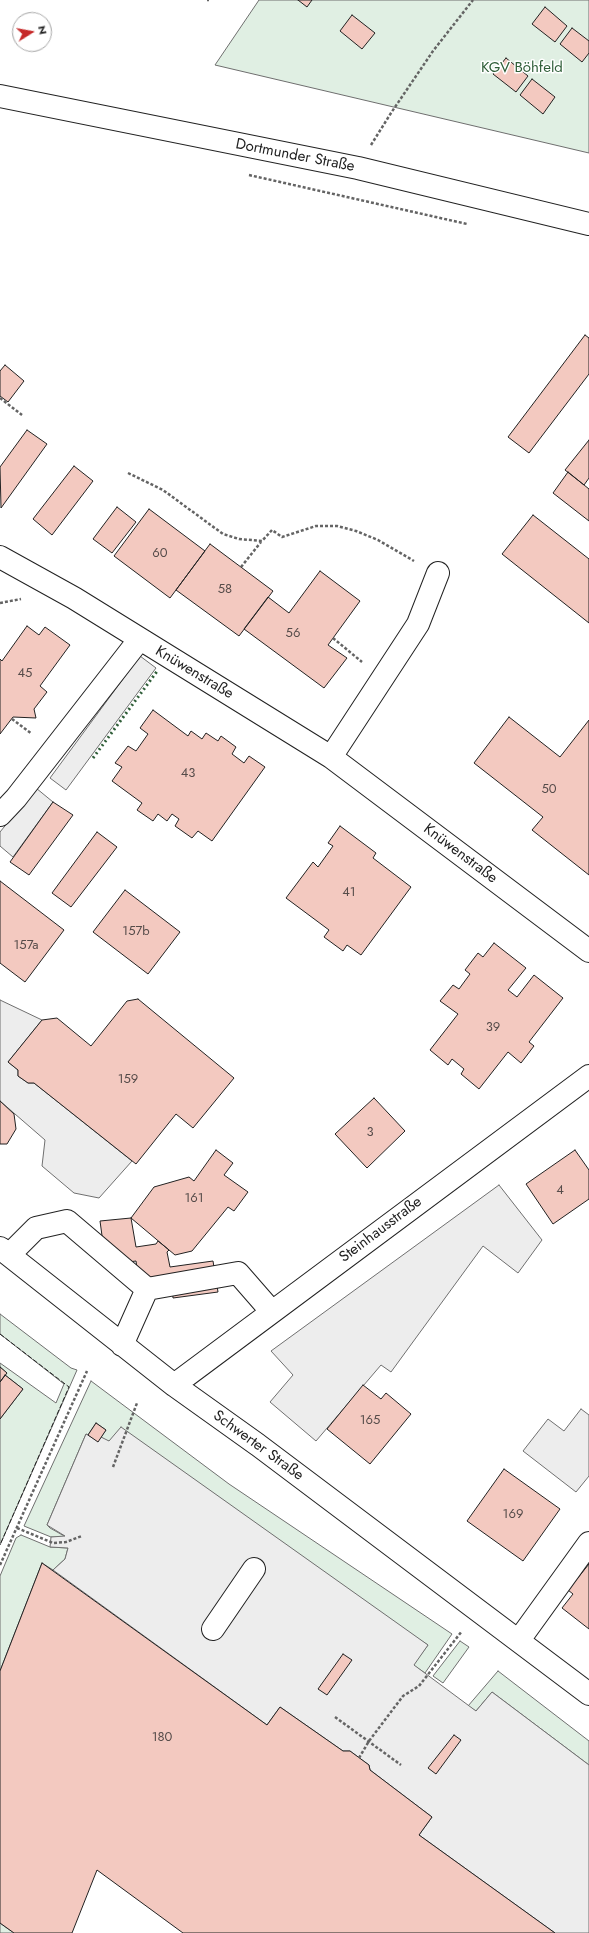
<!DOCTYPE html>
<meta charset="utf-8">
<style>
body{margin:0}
#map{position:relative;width:589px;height:1933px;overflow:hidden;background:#fff;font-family:Jost,sans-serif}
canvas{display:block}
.north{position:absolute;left:12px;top:12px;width:40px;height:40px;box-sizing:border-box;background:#fff;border:1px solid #a7a7a7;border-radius:50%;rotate:79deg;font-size:11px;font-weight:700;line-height:16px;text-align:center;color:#222}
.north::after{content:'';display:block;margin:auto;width:14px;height:18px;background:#c62828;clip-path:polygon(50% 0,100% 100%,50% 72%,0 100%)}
</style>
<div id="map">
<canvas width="589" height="1933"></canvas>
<div class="north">N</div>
</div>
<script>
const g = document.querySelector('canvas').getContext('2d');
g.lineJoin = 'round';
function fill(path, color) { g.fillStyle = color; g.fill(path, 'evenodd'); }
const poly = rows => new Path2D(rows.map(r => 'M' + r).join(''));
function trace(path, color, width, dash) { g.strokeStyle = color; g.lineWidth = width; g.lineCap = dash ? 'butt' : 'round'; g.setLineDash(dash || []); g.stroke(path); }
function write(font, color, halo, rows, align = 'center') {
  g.font = font + ' Jost,sans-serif'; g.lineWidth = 3; g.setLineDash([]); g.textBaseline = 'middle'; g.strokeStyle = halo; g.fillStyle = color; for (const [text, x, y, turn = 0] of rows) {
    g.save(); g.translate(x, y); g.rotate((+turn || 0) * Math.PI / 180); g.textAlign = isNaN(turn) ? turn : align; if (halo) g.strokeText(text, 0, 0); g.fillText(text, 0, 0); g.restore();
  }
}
const green = poly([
 [259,0,589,0,589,153,215,65,259,0],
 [0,1314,71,1368,77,1370,0,1545,0,1419,23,1389,5,1375,7,1373,0,1367,0,1363,56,1403,64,1384,0,1334,0,1314],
 [91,1381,229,1484,452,1634,425,1673,413,1665,428,1645,109,1441,106,1441,101,1437,106,1430,96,1423,88,1435,86,1434,47,1525,50,1528,66,1537,51,1537,24,1526,91,1381],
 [21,1535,50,1547,68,1548,65,1559,53,1570,42,1563,0,1671,0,1576,16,1538,21,1535],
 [460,1641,469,1647,443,1683,433,1676,460,1641],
 [498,1671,589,1741,589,1765,492,1692,476,1711,468,1706,498,1671],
 [0,1923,4,1926,14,1933,0,1933,0,1923]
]);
const parking = poly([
 [140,656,156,668,66,790,50,778,140,656],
 [36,788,53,802,13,857,0,846,0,832,36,788],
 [0,1000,42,1020,8,1062,18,1070,18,1076,28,1083,34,1083,132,1161,99,1198,74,1193,42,1166,45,1140,0,1101,0,1000],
 [499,1185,542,1240,518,1273,483,1246,391,1372,381,1365,316,1441,270,1402,293,1375,271,1351,499,1185],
 [581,1409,589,1415,589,1476,576,1492,523,1451,548,1419,564,1431,581,1409],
 [121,1427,428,1645,414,1665,476,1711,492,1692,589,1765,589,1933,555,1933,419,1835,432,1817,370,1770,369,1765,350,1751,343,1751,280,1707,267,1725,53,1570,65,1559,68,1548,50,1547,51,1537,65,1536,47,1525,86,1434,98,1441,101,1437,109,1441,121,1427]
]);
const building = poly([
 [298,0,312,0,307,7,298,0],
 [545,7,567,26,555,42,532,24,545,7],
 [352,15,375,33,362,49,340,31,352,15],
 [572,28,589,41,589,53,582,62,560,44,572,28],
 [506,58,528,76,516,92,493,74,506,58],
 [532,79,555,97,543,114,520,95,532,79],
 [585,335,589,338,589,374,529,453,508,437,585,335],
 [5,365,24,381,8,402,0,396,0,371,5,365],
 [27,430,47,444,1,508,0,467,27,430],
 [589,440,589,478,584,485,565,470,589,440],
 [74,466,93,481,52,535,33,519,74,466],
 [568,472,589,489,589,521,553,493,568,472],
 [117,507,136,522,112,553,93,539,117,507],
 [149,509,205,551,170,598,114,556,149,509],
 [533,515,589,559,589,623,502,554,533,515],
 [210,544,273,591,239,636,176,590,210,544],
 [320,571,360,601,328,645,347,658,324,688,244,629,268,597,289,613,320,571],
 [27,626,39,635,45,627,70,645,40,686,47,692,34,709,36,718,13,717,0,734,0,659,2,661,27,626],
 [153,710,188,736,191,731,202,739,206,733,218,741,221,736,236,747,232,754,244,763,249,756,265,767,212,841,198,831,192,838,175,826,179,819,172,814,167,821,158,814,153,821,137,810,142,803,112,781,122,767,115,763,128,746,136,751,148,734,140,728,153,710],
 [509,717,560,757,589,720,589,875,532,830,543,817,474,763,509,717],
 [53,802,73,815,29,875,10,862,53,802],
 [340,826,376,853,373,858,411,887,361,955,347,945,343,951,324,937,329,930,286,898,313,862,318,867,333,846,328,843,340,826],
 [97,832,117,847,71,907,52,893,97,832],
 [0,881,64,930,25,982,0,963,0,881],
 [125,890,180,932,148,974,93,932,125,890],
 [494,943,526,968,508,990,517,997,534,975,563,998,529,1042,534,1046,521,1063,508,1052,479,1089,461,1074,464,1069,452,1059,448,1065,430,1050,458,1014,440,1001,453,985,459,989,470,974,465,970,478,953,483,957,494,943],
 [138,999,234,1078,193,1128,176,1114,136,1164,34,1083,28,1083,18,1076,18,1070,8,1062,42,1020,57,1018,91,1046,127,1001,138,999],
 [374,1098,405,1131,367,1168,335,1134,374,1098],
 [0,1101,14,1114,16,1129,7,1144,0,1144,0,1101],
 [216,1150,233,1163,224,1175,248,1192,234,1211,228,1207,192,1251,175,1255,131,1218,154,1187,189,1177,194,1181,216,1150],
 [575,1150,589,1170,589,1199,553,1224,526,1184,575,1150],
 [131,1218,136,1247,156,1244,158,1241,169,1250,167,1252,170,1267,213,1261,218,1292,173,1298,172,1287,140,1291,136,1261,106,1265,100,1221,131,1218],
 [0,1367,7,1373,0,1382,0,1367],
 [5,1375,23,1389,0,1419,0,1382,5,1375],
 [363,1385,381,1399,386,1393,411,1414,370,1464,327,1429,363,1385],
 [96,1423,106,1430,98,1442,88,1435,96,1423],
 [504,1469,560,1509,523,1561,467,1521,504,1469],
 [42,1563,267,1725,280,1707,343,1751,350,1751,369,1765,370,1770,432,1817,419,1835,555,1933,183,1933,97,1870,72,1933,14,1933,0,1923,0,1671,42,1563],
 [589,1564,589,1629,562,1608,573,1594,568,1590,589,1564],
 [343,1654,352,1660,327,1695,318,1689,343,1654],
 [454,1735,461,1740,436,1774,428,1768,454,1735]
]);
const path = poly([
 [207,0,209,0],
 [371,145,391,113,433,51,473,0],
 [249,175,467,224],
 [0,398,22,415],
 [128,473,163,490,223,534,239,539,262,541,272,530,282,537,316,526,337,526,356,531,378,540,414,561],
 [241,567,261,542],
 [0,603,21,599],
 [333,638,362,662],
 [12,719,32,734],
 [113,1467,137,1403],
 [17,1528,53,1543,66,1542,82,1536],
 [0,1565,87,1371],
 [335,1717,401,1765],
 [359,1758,369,1741,403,1696,419,1686,462,1631]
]);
const minor = poly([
 [0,557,74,598,331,757,589,951],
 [331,757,418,624,438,573],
 [0,815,16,798,139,640],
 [0,1248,174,1385,258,1445,589,1694],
 [9,1255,36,1228,67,1221,147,1289,122,1345],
 [147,1289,238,1273,272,1312],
 [174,1385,589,1076],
 [213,1629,254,1569],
 [519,1640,589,1543]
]);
const major = poly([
 [0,96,358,168,589,224]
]);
const hedge = poly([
 [93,758,158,670]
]);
const fence = poly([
 [0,1334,69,1387,0,1545]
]);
const numberNames = [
 ["60",160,554],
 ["58",225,590],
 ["56",293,634],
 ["45",25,674],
 ["43",188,774],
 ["50",549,790],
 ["41",349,893],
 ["157b",136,932],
 ["157a",26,946],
 ["39",493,1028],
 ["159",128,1080],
 ["3",370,1133],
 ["4",560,1191],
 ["161",194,1199],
 ["165",370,1421],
 ["169",513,1515],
 ["180",162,1738]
];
const parkNames = [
 ["KGV Böhfeld",522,68]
];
const streetNames = [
 ["Dortmunder Straße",295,156,11],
 ["Knüwenstraße",194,673,31],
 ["Knüwenstraße",460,854,37],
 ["Steinhausstraße",381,1230,-37],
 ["Schwerter Straße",258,1446,36]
];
fill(green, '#e0efe3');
trace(green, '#6f6f6f', 1);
fill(parking, '#ededed');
trace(parking, '#6f6f6f', 1);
fill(building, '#f3c9c0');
trace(building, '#222', 1);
trace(minor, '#222', 24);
trace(major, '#222', 24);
trace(path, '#646464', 2.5, [3, 2]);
trace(minor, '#fff', 22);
trace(major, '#fff', 22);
trace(hedge, '#2f5e38', 3, [2, 3]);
trace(fence, '#222', 1, [5, 2]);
write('13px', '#564c4a', null, numberNames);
write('15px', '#2f5e38', '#fff', parkNames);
write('15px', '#222', '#fff', streetNames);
</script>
